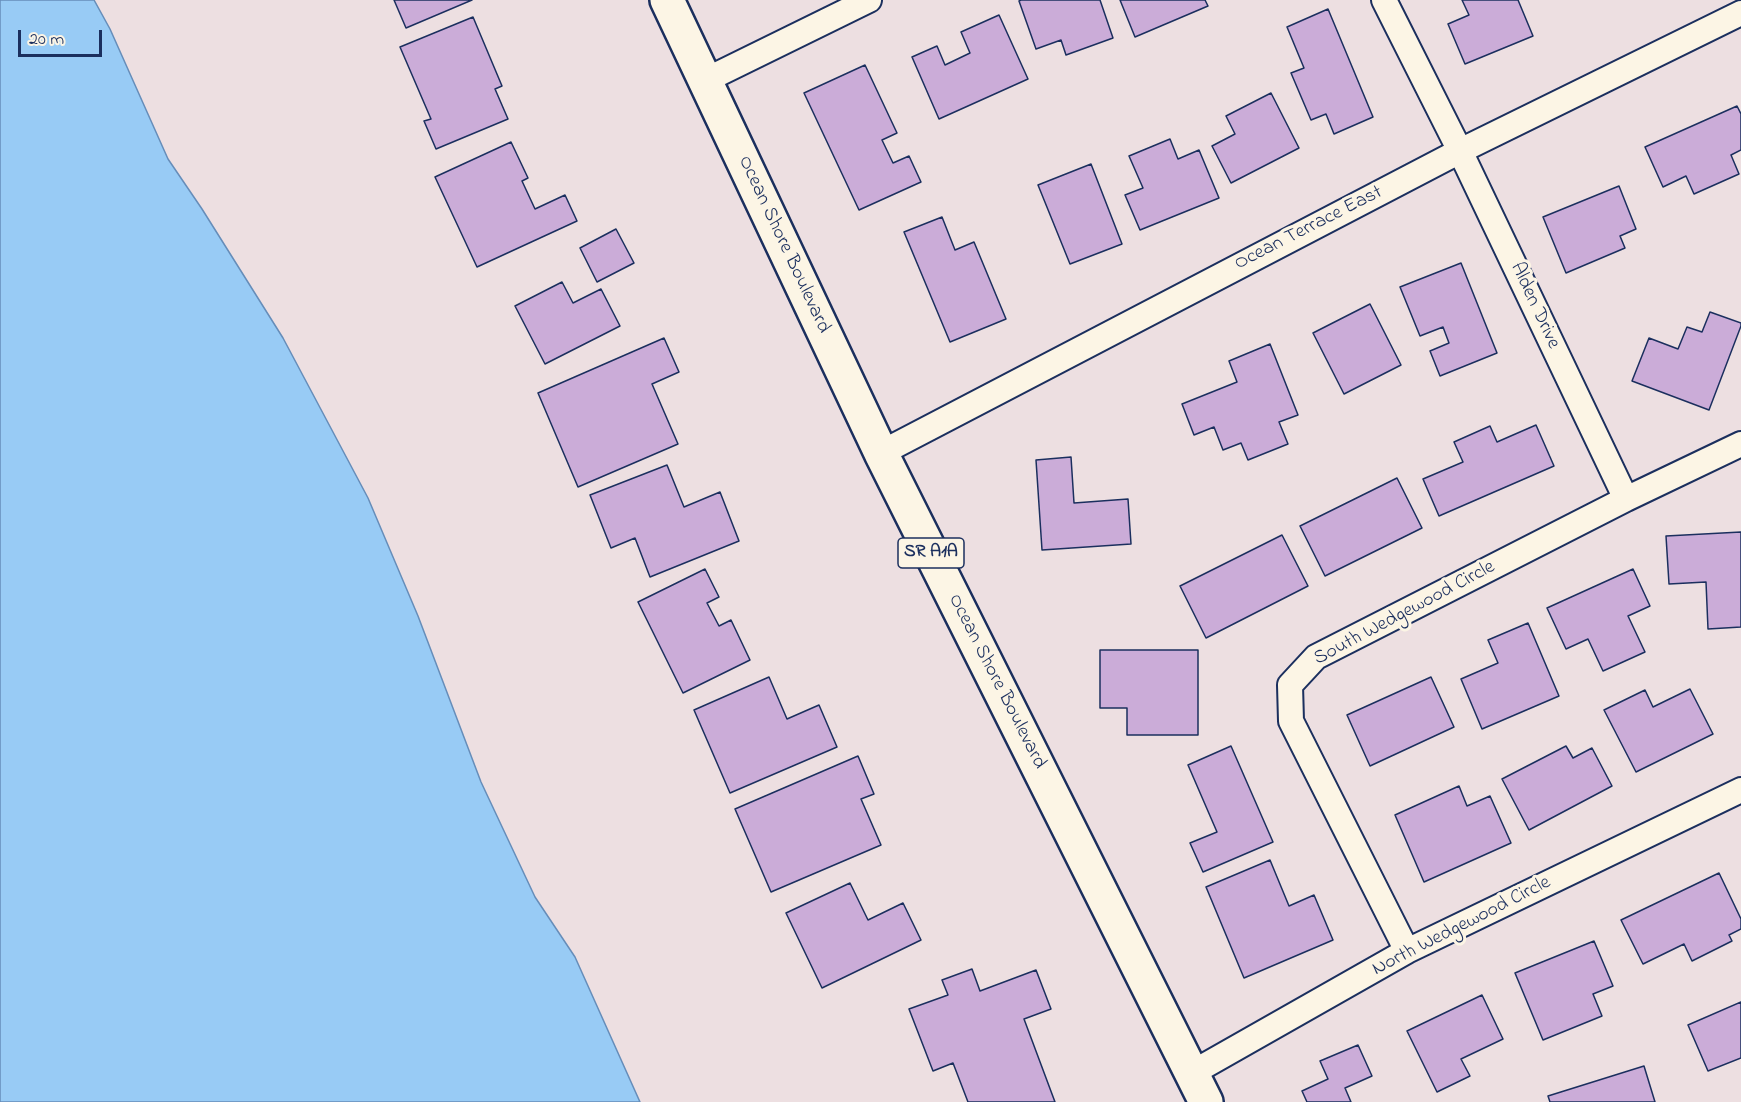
<!DOCTYPE html>
<style>
body{margin:0}
#map{position:relative;width:1741px;height:1102px;overflow:hidden;background:#eddfe1;font-family:"Indie Flower",sans-serif}
canvas{display:block}
.scale{position:absolute;left:18px;top:30px;width:84px;height:27px;box-sizing:border-box;border:3px solid #1b2f5e;border-top:0;padding-left:8px;font-size:18px;line-height:21px;white-space:nowrap;color:#1b2f5e;-webkit-text-stroke:4px #fcf5e5;paint-order:stroke}
</style>
<div id="map">
<canvas width="1741" height="1102"></canvas>
<div class="scale">20 m</div>
</div>
<script>
const g = document.querySelector('canvas').getContext('2d');
g.lineJoin = 'round';
function fill(path, color) { g.fillStyle = color; g.fill(path, 'evenodd'); }
const poly = rows => new Path2D(rows.map(r => 'M' + r).join(''));
function trace(path, color, width, dash) { g.strokeStyle = color; g.lineWidth = width; g.lineCap = dash ? 'butt' : 'round'; g.setLineDash(dash || []); g.stroke(path); }
function write(font, color, halo, rows, align = 'center') {
  g.font = font + ' "Indie Flower",sans-serif'; g.lineWidth = 6; g.setLineDash([]); g.textBaseline = 'middle'; g.strokeStyle = halo; g.fillStyle = color; for (const [text, x, y, turn = 0] of rows) {
    g.save(); g.translate(x, y); g.rotate((+turn || 0) * Math.PI / 180); g.textAlign = isNaN(turn) ? turn : align; if (halo) g.strokeText(text, 0, 0); g.fillText(text, 0, 0); g.restore();
  }
}
const water = poly([
 [0,0,94,0,110,29,168,159,202,209,283,338,368,498,418,616,481,782,535,897,575,957,640,1102,0,1102,0,0]
]);
const building = poly([
 [394,0,472,0,406,28,394,0],
 [1021,0,1100,0,1113,38,1066,55,1061,40,1036,49,1019,1,1021,0],
 [1120,0,1205,0,1208,6,1135,37,1120,0],
 [1462,0,1518,0,1533,36,1465,64,1448,24,1469,15,1462,0],
 [1328,9,1373,117,1334,134,1326,114,1311,120,1291,73,1304,68,1287,27,1328,9],
 [999,15,1028,79,939,119,912,57,937,46,945,65,970,53,961,32,999,15],
 [473,17,502,86,495,89,508,119,436,149,424,121,431,119,400,47,473,17],
 [865,65,897,133,882,140,893,163,909,156,921,182,859,210,804,93,865,65],
 [1271,93,1299,148,1231,183,1212,146,1235,134,1226,116,1271,93],
 [1737,106,1741,114,1741,150,1731,155,1739,174,1694,194,1686,176,1663,187,1645,147,1737,106],
 [1170,139,1178,159,1199,150,1219,198,1140,230,1125,195,1143,188,1129,156,1170,139],
 [511,142,528,178,522,181,535,209,565,195,577,221,477,267,435,177,511,142],
 [1091,164,1122,244,1070,264,1038,185,1091,164],
 [1619,186,1636,229,1620,236,1625,248,1566,273,1543,217,1619,186],
 [942,217,955,250,974,242,1006,319,950,342,904,232,942,217],
 [616,229,634,263,597,282,580,248,616,229],
 [1461,263,1497,353,1440,376,1430,351,1449,343,1443,327,1420,336,1400,287,1461,263],
 [562,282,573,303,601,289,620,326,545,364,515,306,562,282],
 [1370,304,1401,365,1344,394,1313,333,1370,304],
 [1710,312,1741,323,1741,326,1709,410,1632,381,1649,338,1678,349,1687,327,1702,332,1710,312],
 [664,338,679,372,652,384,678,444,578,487,538,393,664,338],
 [1270,344,1298,415,1279,422,1288,444,1248,460,1241,443,1223,450,1214,427,1194,435,1182,404,1237,382,1229,361,1270,344],
 [1536,425,1554,466,1439,516,1423,479,1463,462,1454,442,1490,426,1497,442,1536,425],
 [1071,457,1074,503,1128,499,1131,544,1042,550,1036,460,1071,457],
 [667,465,684,507,720,492,739,541,650,577,635,538,611,548,590,495,667,465],
 [1397,478,1422,528,1325,576,1300,526,1397,478],
 [1741,532,1741,627,1708,629,1706,582,1669,584,1666,536,1741,532],
 [1282,535,1308,586,1206,638,1180,586,1282,535],
 [705,569,719,597,707,603,719,626,731,620,750,660,683,693,638,602,705,569],
 [1633,569,1650,606,1628,616,1645,652,1603,671,1588,639,1566,649,1547,608,1633,569],
 [1528,623,1559,696,1482,729,1461,679,1498,663,1488,640,1528,623],
 [1100,650,1198,650,1198,735,1127,735,1127,708,1100,708,1100,650],
 [769,677,787,719,819,705,837,747,730,793,694,710,769,677],
 [1431,677,1454,727,1370,766,1347,715,1431,677],
 [1690,689,1713,734,1636,772,1604,710,1645,690,1653,707,1690,689],
 [1231,746,1273,842,1203,872,1190,843,1217,832,1188,765,1231,746],
 [1566,746,1573,758,1592,748,1612,786,1529,830,1502,779,1566,746],
 [858,756,874,794,861,799,881,845,771,892,735,809,858,756],
 [1459,786,1467,806,1490,796,1511,843,1424,882,1395,815,1459,786],
 [1270,860,1289,906,1314,895,1333,940,1244,978,1206,887,1270,860],
 [1719,873,1741,919,1741,929,1729,935,1732,941,1692,961,1684,944,1643,964,1621,920,1719,873],
 [850,883,868,920,903,903,921,940,822,988,786,913,850,883],
 [1594,941,1613,986,1593,994,1602,1016,1543,1040,1515,973,1594,941],
 [972,969,980,991,1036,970,1051,1009,1024,1019,1055,1102,968,1102,953,1063,933,1071,909,1009,948,995,942,980,972,969],
 [1482,995,1503,1039,1461,1059,1470,1076,1437,1092,1407,1031,1482,995],
 [1741,1002,1741,1058,1708,1071,1688,1025,1741,1002],
 [1358,1045,1372,1076,1345,1088,1351,1102,1307,1102,1302,1091,1328,1079,1320,1061,1358,1045],
 [1644,1066,1655,1102,1550,1102,1548,1096,1644,1066]
]);
const minor = poly([
 [1384,0,1460,151,1626,499],
 [706,80,869,0],
 [881,453,1460,151,1741,13],
 [1407,951,1291,721,1290,685,1316,657,1626,499,1741,444],
 [1192,1073,1407,951,1741,790]
]);
const primary = poly([
 [667,0,881,453,1206,1102]
]);
const shields = [
 [931,553,66]
];
const shieldNames = [
 ["SR A1A",931,553]
];
const streetNames = [
 ["Ocean Terrace East",1309,229,-27],
 ["Ocean Shore Boulevard",783,245,65],
 ["Alden Drive",1534,306,65],
 ["South Wedgewood Circle",1405,614,-28],
 ["Ocean Shore Boulevard",996,682,63],
 ["North Wedgewood Circle",1462,927,-27]
];
fill(water, '#98cbf5');
trace(water, '#668db9', 1.5);
fill(building, '#cbacd8');
trace(building, '#1b2f5e', 1.5);
trace(minor, '#1b2f5e', 28);
trace(primary, '#1b2f5e', 38);
trace(minor, '#fcf5e5', 24);
trace(primary, '#fcf5e5', 33);
for (const [x, y, w] of shields) { const box = new Path2D(); box.roundRect(x - w / 2, y - 15, w, 30, 4.5); g.fillStyle = '#fcf5e5'; g.fill(box); trace(box, '#1b2f5e', 1.5); }
write('bold 18px', '#1b2f5e', null, shieldNames);
write('20px', '#1b2f5e', '#fcf5e5', streetNames);
</script>
